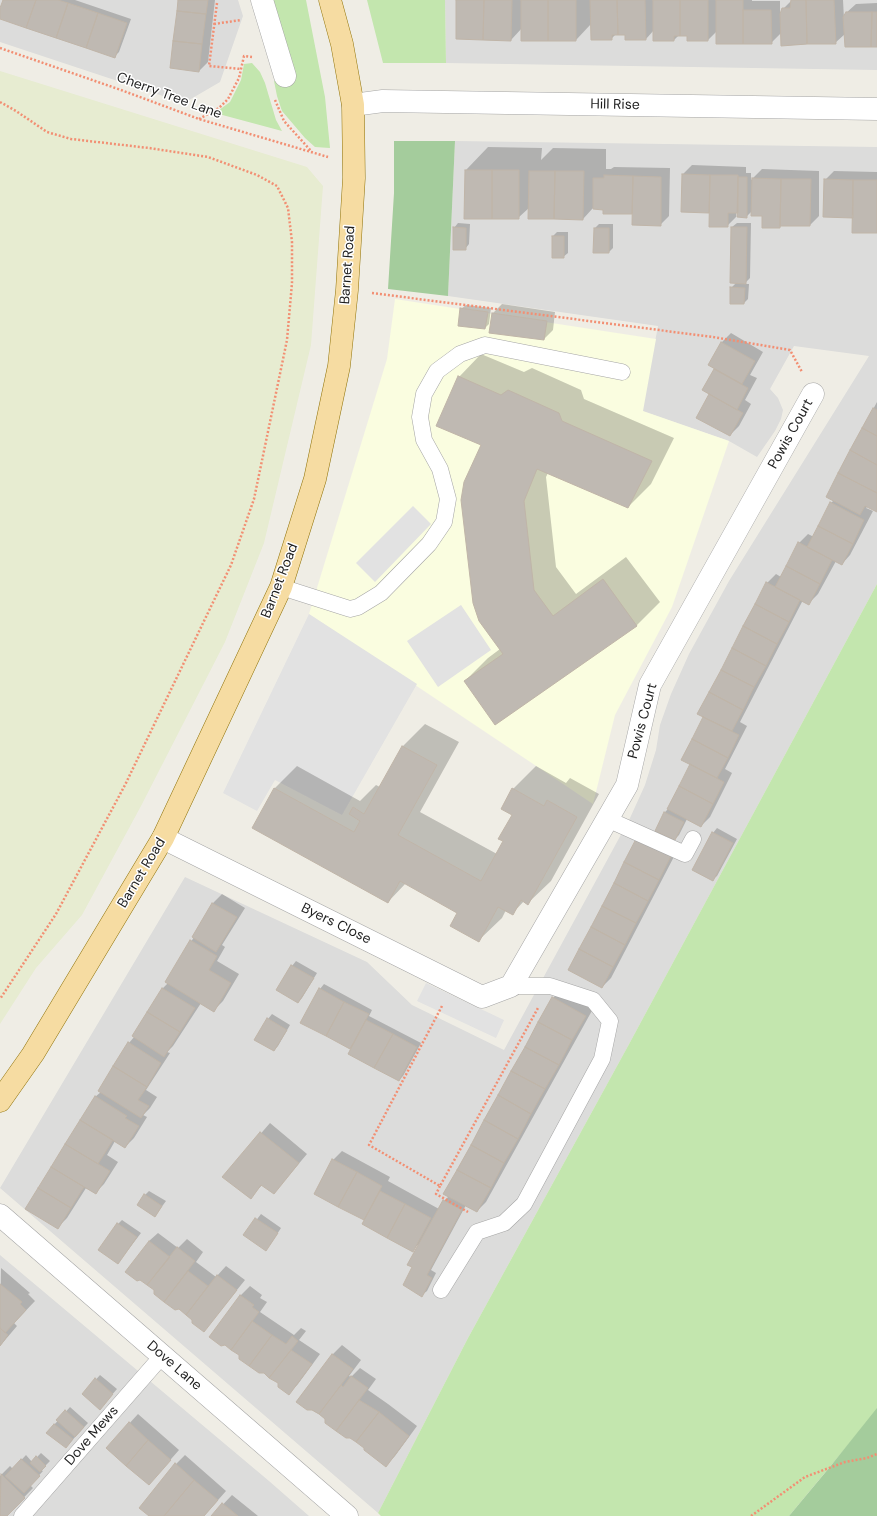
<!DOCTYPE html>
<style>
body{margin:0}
canvas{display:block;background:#efede5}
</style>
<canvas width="877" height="1516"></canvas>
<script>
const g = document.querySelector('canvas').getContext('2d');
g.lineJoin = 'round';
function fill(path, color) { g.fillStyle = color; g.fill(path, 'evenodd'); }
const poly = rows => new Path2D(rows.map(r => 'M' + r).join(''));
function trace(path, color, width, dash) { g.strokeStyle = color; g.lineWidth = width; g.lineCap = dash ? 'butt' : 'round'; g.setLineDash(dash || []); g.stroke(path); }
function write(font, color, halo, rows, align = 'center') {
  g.font = font + ' "DM Sans",sans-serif'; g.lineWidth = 3; g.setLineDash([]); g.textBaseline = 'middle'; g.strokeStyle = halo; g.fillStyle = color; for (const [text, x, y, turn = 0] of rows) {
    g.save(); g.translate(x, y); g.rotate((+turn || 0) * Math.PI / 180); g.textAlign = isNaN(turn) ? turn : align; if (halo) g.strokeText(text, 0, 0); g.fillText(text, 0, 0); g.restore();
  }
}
const residential = poly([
 [0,0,238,0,243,16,220,82,184,103,0,42],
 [445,0,877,0,877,70,446,63],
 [455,141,877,147,877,584,628,1046,468,1338,378,1513,0,1188,185,877,367,962,412,1005,504,1050,630,818,645,785,656,750,660,725,671,694,689,654,729,581,869,356,794,346,770,389,778,398,783,410,781,419,775,431,757,457,729,441,642,411,658,326,448,296],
 [0,1255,269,1481,309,1516,0,1516]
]);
const education = poly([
 [395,299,656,339,643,411,729,441,672,607,615,715,593,804,309,614,387,359]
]);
const farmland = poly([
 [0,71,307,167,323,186,311,345,264,543,225,642,141,806,82,915,36,968,0,1024]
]);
const grass = poly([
 [272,0,306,0,325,97,330,148,315,147,305,138,282,111,277,96,274,81,295,76],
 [367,0,445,0,446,63,383,63],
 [252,63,260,72,265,83,276,120,282,131,215,113,230,102,241,80,244,64],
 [877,584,877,1410,789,1516,381,1516,378,1513,468,1338,628,1046]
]);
const forest = poly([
 [394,141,455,141,448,296,388,289,394,193],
 [877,1408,877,1516,789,1516,829,1468]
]);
const parking = poly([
 [413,506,431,524,375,582,356,563],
 [461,605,491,650,438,687,407,641],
 [309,614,417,684,342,815,275,780,257,811,223,793],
 [426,983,504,1020,496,1038,417,1001]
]);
const shadow = poly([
 [4,0,75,0,131,19,119,52,115,56,0,18,0,12],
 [179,0,215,0,208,62,199,71],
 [457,0,752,0,752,1,780,1,780,15,783,9,792,0,843,0,844,19,846,13,856,4,877,3,877,45,845,34,835,43,782,45,782,32,771,43,717,31,708,40,688,35,679,35,674,40,654,30,646,39,626,34,616,34,611,39,591,24,576,40,522,28,511,40],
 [488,147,542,148,541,160,553,148,606,149,606,169,611,169,614,167,670,168,669,216,660,225,633,213,604,213,604,209,593,208,583,219,530,207,518,218,466,170],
 [692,165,746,167,746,173,751,173,751,180,762,169,819,171,819,216,810,225,782,225,780,227,763,216,752,211,746,217,736,212,736,217,727,226,710,212,682,211,683,174],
 [834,171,877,172,877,232,854,217,825,180],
 [458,223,470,224,469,244,465,249,454,228],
 [737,223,751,223,750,278,744,284,749,284,748,299,744,303,731,288,737,282,732,227],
 [599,224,613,224,613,248,609,252,595,228],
 [557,232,568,232,568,253,563,257,553,236],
 [502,304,555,312,553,330,544,339,491,332,493,313],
 [466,305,491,308,489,324,485,328,461,309],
 [731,333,763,352,750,375,757,378,745,400,751,404,739,426,730,435,710,394,704,390,715,368,709,365,722,342],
 [481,354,524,372,532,368,581,390,584,399,674,438,651,484,628,507,548,473,546,477,556,567,576,594,626,557,660,602,637,625,496,724,465,681,488,658,500,649,482,444,459,377],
 [877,402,877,511,868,506,866,508,873,511,850,555,842,564,836,561,818,594,809,603,803,600,740,722,747,726,725,769,732,773,710,817,701,826,687,819,679,835,675,839,665,812,668,809,691,764,682,759,705,716,767,583,776,574,781,577,799,543,808,534,814,537,831,503,834,500,827,496],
 [425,724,459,742,420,812,497,854,504,841,513,815,513,789,536,766,566,783,570,778,599,794,551,881,528,903,524,901,513,913,506,910,502,918,479,940,458,912,406,883,388,902,274,789,297,766,360,801,376,785,380,787,403,746],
 [717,828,737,839,717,876,712,880,693,870,713,833],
 [637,839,679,847,611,978,602,987],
 [222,894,245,908,222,945,225,947,217,961,239,974,223,1001,214,1010,201,1003,173,1046,167,1052,170,1053,146,1090,157,1097,150,1108,143,1115,147,1117,134,1138,125,1147,115,1141,107,1155,118,1162,104,1184,95,1193,86,1188,67,1218,58,1227,27,1209,95,1097,101,1092,129,1043,134,1037,133,1036,163,988,168,983,213,903],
 [296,961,317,973,302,998,298,1002,292,966],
 [324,984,372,1010,369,1016,421,1043,403,1076,399,1080,352,1049,302,1022,320,989],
 [562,989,594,1007,486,1202,477,1211,466,1205,431,1270,436,1273,427,1291,422,1295,414,1267,419,1244,412,1250,365,1220,315,1193,333,1160,342,1151,390,1177,388,1181,439,1209,444,1201,449,1196,553,998],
 [272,1014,290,1025,278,1046,274,1050,268,1019],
 [270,1123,307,1154,274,1193,263,1184,250,1198,224,1176],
 [149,1191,166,1201,155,1216,145,1195],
 [261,1214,281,1228,270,1245,245,1235],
 [122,1220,141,1233,118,1263,118,1224],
 [158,1233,178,1248,187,1239,203,1252,196,1262,216,1277,226,1266,245,1280,212,1321,204,1330,193,1320,179,1308,175,1309,155,1294,149,1241],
 [1,1268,30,1293,28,1294,35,1301,14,1323,17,1326,0,1346],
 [250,1286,262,1295,260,1298,267,1302,260,1312,294,1335,301,1328,306,1331,299,1340,320,1354,298,1384,289,1393,279,1383,226,1344,211,1337,241,1295],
 [342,1345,361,1360,349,1376,351,1377,360,1368,376,1379,368,1390,388,1404,417,1426,395,1456,386,1465,365,1447,319,1414,297,1401,333,1354],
 [100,1375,117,1389,104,1404,83,1394],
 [70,1407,88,1423,66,1447,54,1425],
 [138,1414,179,1450,157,1475,107,1448],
 [41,1453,50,1461,41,1470,43,1471,30,1485,33,1488,6,1516,0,1516,0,1476,10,1466,13,1469,26,1455,32,1462],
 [185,1455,226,1491,204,1516,151,1516,176,1464],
 [232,1495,258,1516,212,1516]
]);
const building = poly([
 [3,0,36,0,26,28,0,19,0,8,3,0],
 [36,0,58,0,68,3,56,38,26,28,36,0],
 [178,0,208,0,206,14,177,11,178,0],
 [456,0,484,0,483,40,456,39,456,0],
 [484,0,512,0,511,41,483,40,484,0],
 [521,0,548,0,548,41,521,41,521,0],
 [548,0,576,0,576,41,548,41,548,0],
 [590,0,617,0,618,35,612,35,612,40,591,40,590,0],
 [617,0,645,0,646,40,625,40,625,35,618,35,617,0],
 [653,0,680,0,680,36,674,36,674,41,653,41,653,0],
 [680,0,708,0,708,41,687,41,687,36,680,36,680,0],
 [716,0,743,0,743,44,716,44,716,0],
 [791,0,806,0,807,44,781,46,780,14,782,8,790,8,791,0],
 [806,0,834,0,836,44,807,44,806,0],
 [68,3,98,13,86,48,56,38,68,3],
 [743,10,771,10,772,44,743,44,743,10],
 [177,11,206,14,202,44,173,41,177,11],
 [846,12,872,12,871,47,845,47,843,17,846,12],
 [872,12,877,12,877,47,871,47,872,12],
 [98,13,127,23,115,58,86,48,98,13],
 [173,41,202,44,199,72,170,68,173,41],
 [465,170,492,170,492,219,464,219,465,170],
 [492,170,519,170,519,219,492,219,492,170],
 [529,171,555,171,554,219,528,219,529,171],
 [555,171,584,171,583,220,554,219,555,171],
 [682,174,710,175,709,213,681,212,682,174],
 [604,175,633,176,632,214,603,214,603,210,593,209,593,178,604,178,604,175],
 [710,175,738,175,738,213,728,213,728,227,709,227,710,175],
 [633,176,661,177,661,226,632,225,633,176],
 [738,177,747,177,747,218,737,217,738,177],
 [752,178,781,179,780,228,762,228,762,216,751,216,752,178],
 [781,179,811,179,810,226,780,226,781,179],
 [824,179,853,180,853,218,823,217,824,179],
 [853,180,877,180,877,233,852,233,853,180],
 [453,227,466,228,466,250,453,250,453,227],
 [731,227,747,227,746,284,730,283,731,227],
 [594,228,609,228,609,253,593,253,594,228],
 [552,236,564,236,564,258,552,258,552,236],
 [730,287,745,288,744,304,730,304,730,287],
 [460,308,488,312,485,329,458,326,460,308],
 [492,313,547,321,544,340,489,333,492,313],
 [721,342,755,361,742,384,708,365,721,342],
 [714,369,748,388,737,410,702,390,714,369],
 [458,376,501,395,508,390,559,413,562,421,652,461,628,508,537,469,524,501,534,590,553,616,603,579,637,626,495,725,464,681,503,654,479,621,473,603,461,500,464,482,481,445,436,426,458,376],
 [709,394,743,413,730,436,696,418,709,394],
 [873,408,877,410,877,436,862,428,873,408],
 [862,428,877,436,877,465,850,450,862,428],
 [850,450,877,465,877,493,838,473,850,450],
 [838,473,877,493,877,512,865,506,860,515,826,497,838,473],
 [830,502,864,520,853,544,818,526,830,502],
 [818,526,853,544,842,565,807,547,818,526],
 [798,542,832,560,820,584,786,566,798,542],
 [786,566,820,584,809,605,775,587,786,566],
 [766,582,800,600,789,622,755,604,766,582],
 [755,604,789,622,777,644,743,626,755,604],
 [743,626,777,644,766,666,732,648,743,626],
 [732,648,766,666,754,687,721,670,732,648],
 [721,670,754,687,743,710,709,692,721,670],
 [709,692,743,710,732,731,697,714,709,692],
 [703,717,739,735,728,758,692,739,703,717],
 [692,739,728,758,717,778,681,760,692,739],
 [402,746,437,765,398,835,481,881,503,841,498,839,512,815,501,809,512,788,544,806,547,800,577,817,528,905,521,900,513,915,498,907,479,942,450,926,457,913,400,881,388,903,252,828,274,788,354,832,360,821,349,814,353,807,364,814,402,746],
 [690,764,724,782,713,804,679,786,690,764],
 [679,786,713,804,701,827,667,809,679,786],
 [664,812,684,822,675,840,655,831,664,812],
 [712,832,733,843,713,881,692,870,712,832],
 [636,839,671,856,659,880,624,862,636,839],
 [624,862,659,880,648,901,614,883,624,862],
 [614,883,648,901,636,923,602,906,614,883],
 [212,903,237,917,216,952,192,937,212,903],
 [602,906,636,923,625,945,591,927,602,906],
 [591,927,625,945,613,967,579,949,591,927],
 [190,940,217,956,209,970,231,983,214,1012,165,982,190,940],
 [579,949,613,967,602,988,568,970,579,949],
 [291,965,314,978,298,1003,276,990,291,965],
 [162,988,195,1008,180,1032,147,1012,162,988],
 [319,988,344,1002,326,1036,300,1023,319,988],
 [552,997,586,1016,572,1040,538,1022,552,997],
 [344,1002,369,1014,350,1049,326,1036,344,1002],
 [147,1012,180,1032,164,1057,132,1036,147,1012],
 [267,1018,287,1030,274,1051,254,1040,267,1018],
 [366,1020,393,1034,374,1068,348,1054,366,1020],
 [538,1022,572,1040,559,1065,525,1047,538,1022],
 [393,1034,417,1047,399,1081,374,1068,393,1034],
 [128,1042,161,1063,147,1087,113,1066,128,1042],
 [525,1047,559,1065,545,1089,511,1071,525,1047],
 [113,1066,147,1087,138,1100,149,1106,141,1118,98,1091,113,1066],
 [511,1071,545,1089,531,1114,498,1095,511,1071],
 [498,1095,531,1114,518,1139,484,1120,498,1095],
 [95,1096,127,1116,125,1118,139,1126,125,1148,80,1120,95,1096],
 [80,1120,113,1140,98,1164,65,1144,80,1120],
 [484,1120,518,1139,504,1163,471,1145,484,1120],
 [260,1132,299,1163,274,1194,261,1185,251,1199,222,1177,260,1132],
 [65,1144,110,1171,96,1194,51,1167,65,1144],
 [471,1145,504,1163,491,1188,457,1170,471,1145],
 [332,1159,357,1172,338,1207,314,1194,332,1159],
 [51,1167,84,1187,71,1208,38,1188,51,1167],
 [457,1170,491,1188,477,1212,443,1194,457,1170],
 [357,1172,382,1186,364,1220,338,1207,357,1172],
 [38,1188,71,1208,58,1229,25,1209,38,1188],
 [380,1191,405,1204,387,1238,362,1224,380,1191],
 [144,1194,162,1206,155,1217,137,1205,144,1194],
 [443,1200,462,1210,427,1275,432,1278,422,1297,403,1285,412,1267,407,1265,443,1200],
 [405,1204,431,1218,413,1252,387,1238,405,1204],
 [255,1218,278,1233,266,1251,243,1235,255,1218],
 [117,1223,137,1237,118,1264,98,1250,117,1223],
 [149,1241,170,1257,147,1285,140,1280,137,1281,125,1272,149,1241],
 [177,1247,195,1261,164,1302,154,1294,154,1290,147,1285,177,1247],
 [188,1271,208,1286,186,1315,179,1309,175,1310,164,1302,188,1271],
 [217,1275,237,1290,204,1332,192,1323,192,1320,186,1315,217,1275],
 [0,1284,22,1302,20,1304,26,1310,5,1333,0,1328,0,1284],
 [240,1295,254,1305,252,1307,259,1312,231,1350,225,1345,221,1346,209,1337,240,1295],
 [252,1321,272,1335,249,1366,239,1359,239,1355,231,1350,252,1321],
 [0,1328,8,1335,0,1346,0,1328],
 [272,1335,286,1344,292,1336,298,1341,269,1378,264,1373,259,1373,249,1366,272,1335],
 [291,1350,312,1364,289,1395,278,1387,278,1383,269,1378,291,1350],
 [332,1354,353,1369,319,1414,312,1410,307,1410,296,1402,332,1354],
 [351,1376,368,1388,336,1431,325,1423,325,1419,319,1414,341,1385,343,1387,351,1376],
 [95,1378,113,1394,100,1410,82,1394,95,1378],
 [359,1400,379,1412,356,1442,350,1438,346,1438,336,1431,359,1400],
 [65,1410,84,1427,75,1437,56,1420,65,1410],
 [379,1412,409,1436,386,1467,364,1450,364,1448,356,1442,379,1412],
 [129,1422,148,1440,126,1466,106,1448,129,1422],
 [54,1424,73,1439,66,1448,46,1433,54,1424],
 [148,1440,171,1460,149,1485,126,1466,148,1440],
 [36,1456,46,1466,40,1472,30,1463,36,1456],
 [21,1459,40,1476,24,1493,5,1476,21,1459],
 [175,1463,194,1480,164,1516,149,1516,139,1508,175,1463],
 [1,1474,25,1498,7,1516,0,1516,1,1474],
 [194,1480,218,1500,204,1516,164,1516,194,1480],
 [222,1503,238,1516,211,1516,222,1503]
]);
const path = poly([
 [217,3,209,66,241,69],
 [214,24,241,20],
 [0,48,121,90,199,119,328,157],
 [275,100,284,121,312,152],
 [0,102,16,111,47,132,71,139,149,148,208,157,257,175,277,186,288,208,292,242,292,283,287,340,254,499,231,565,125,785,56,914,0,999],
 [199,119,219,108,228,99,239,78,244,56,252,57],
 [372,293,713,337,790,350,802,372],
 [442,1006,369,1145,440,1186,538,1008],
 [440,1186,436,1194,468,1212],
 [751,1516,805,1477,845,1462,867,1458,877,1454]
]);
const lane = poly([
 [281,587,350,609,358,607,381,593,429,544,444,522,448,499,440,469,424,440,420,417,424,394,437,371,460,354,485,345,622,372],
 [607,819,685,854,693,839],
 [441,1290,477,1232,504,1223,524,1204,602,1059,610,1021,593,1000,550,986,511,986],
 [22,1516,162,1356]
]);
const street = poly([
 [262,0,285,76],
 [353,105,383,101,877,109],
 [163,838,482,997,511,986,627,785,650,685,813,394],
 [0,1215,347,1516]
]);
const primary = poly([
 [0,1101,33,1054,163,838,281,587,315,479,339,366,347,290,354,178,353,105,342,44,330,0]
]);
const streetNames = [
 ["Cherry Tree Lane",169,96,20],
 ["Hill Rise",615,105,1],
 ["Barnet Road",348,265,-86],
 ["Powis Court",791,434,-61],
 ["Barnet Road",280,581,-69],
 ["Powis Court",643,721,-75],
 ["Barnet Road",142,873,-59],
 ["Byers Close",336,924,26],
 ["Dove Lane",174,1366,41],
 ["Dove Mews",92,1436,-49]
];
fill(residential, '#dcdcdb');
fill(education, '#fafde0');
fill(farmland, '#e7ecd1');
fill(grass, '#c3e6ae');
fill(forest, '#a4cc9c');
fill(parking, '#e2e2e2');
fill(shadow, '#0003');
fill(building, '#bfb9b2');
trace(building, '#c0b5a8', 1);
trace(lane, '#a5a5a5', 17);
trace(street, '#a5a5a5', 23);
trace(primary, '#907309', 23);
trace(path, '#f28f73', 2.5, [2, 2]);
trace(lane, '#fff', 16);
trace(street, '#fff', 22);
trace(primary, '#f6dca2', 22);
write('14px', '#1e1e1e', '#fff', streetNames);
</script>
